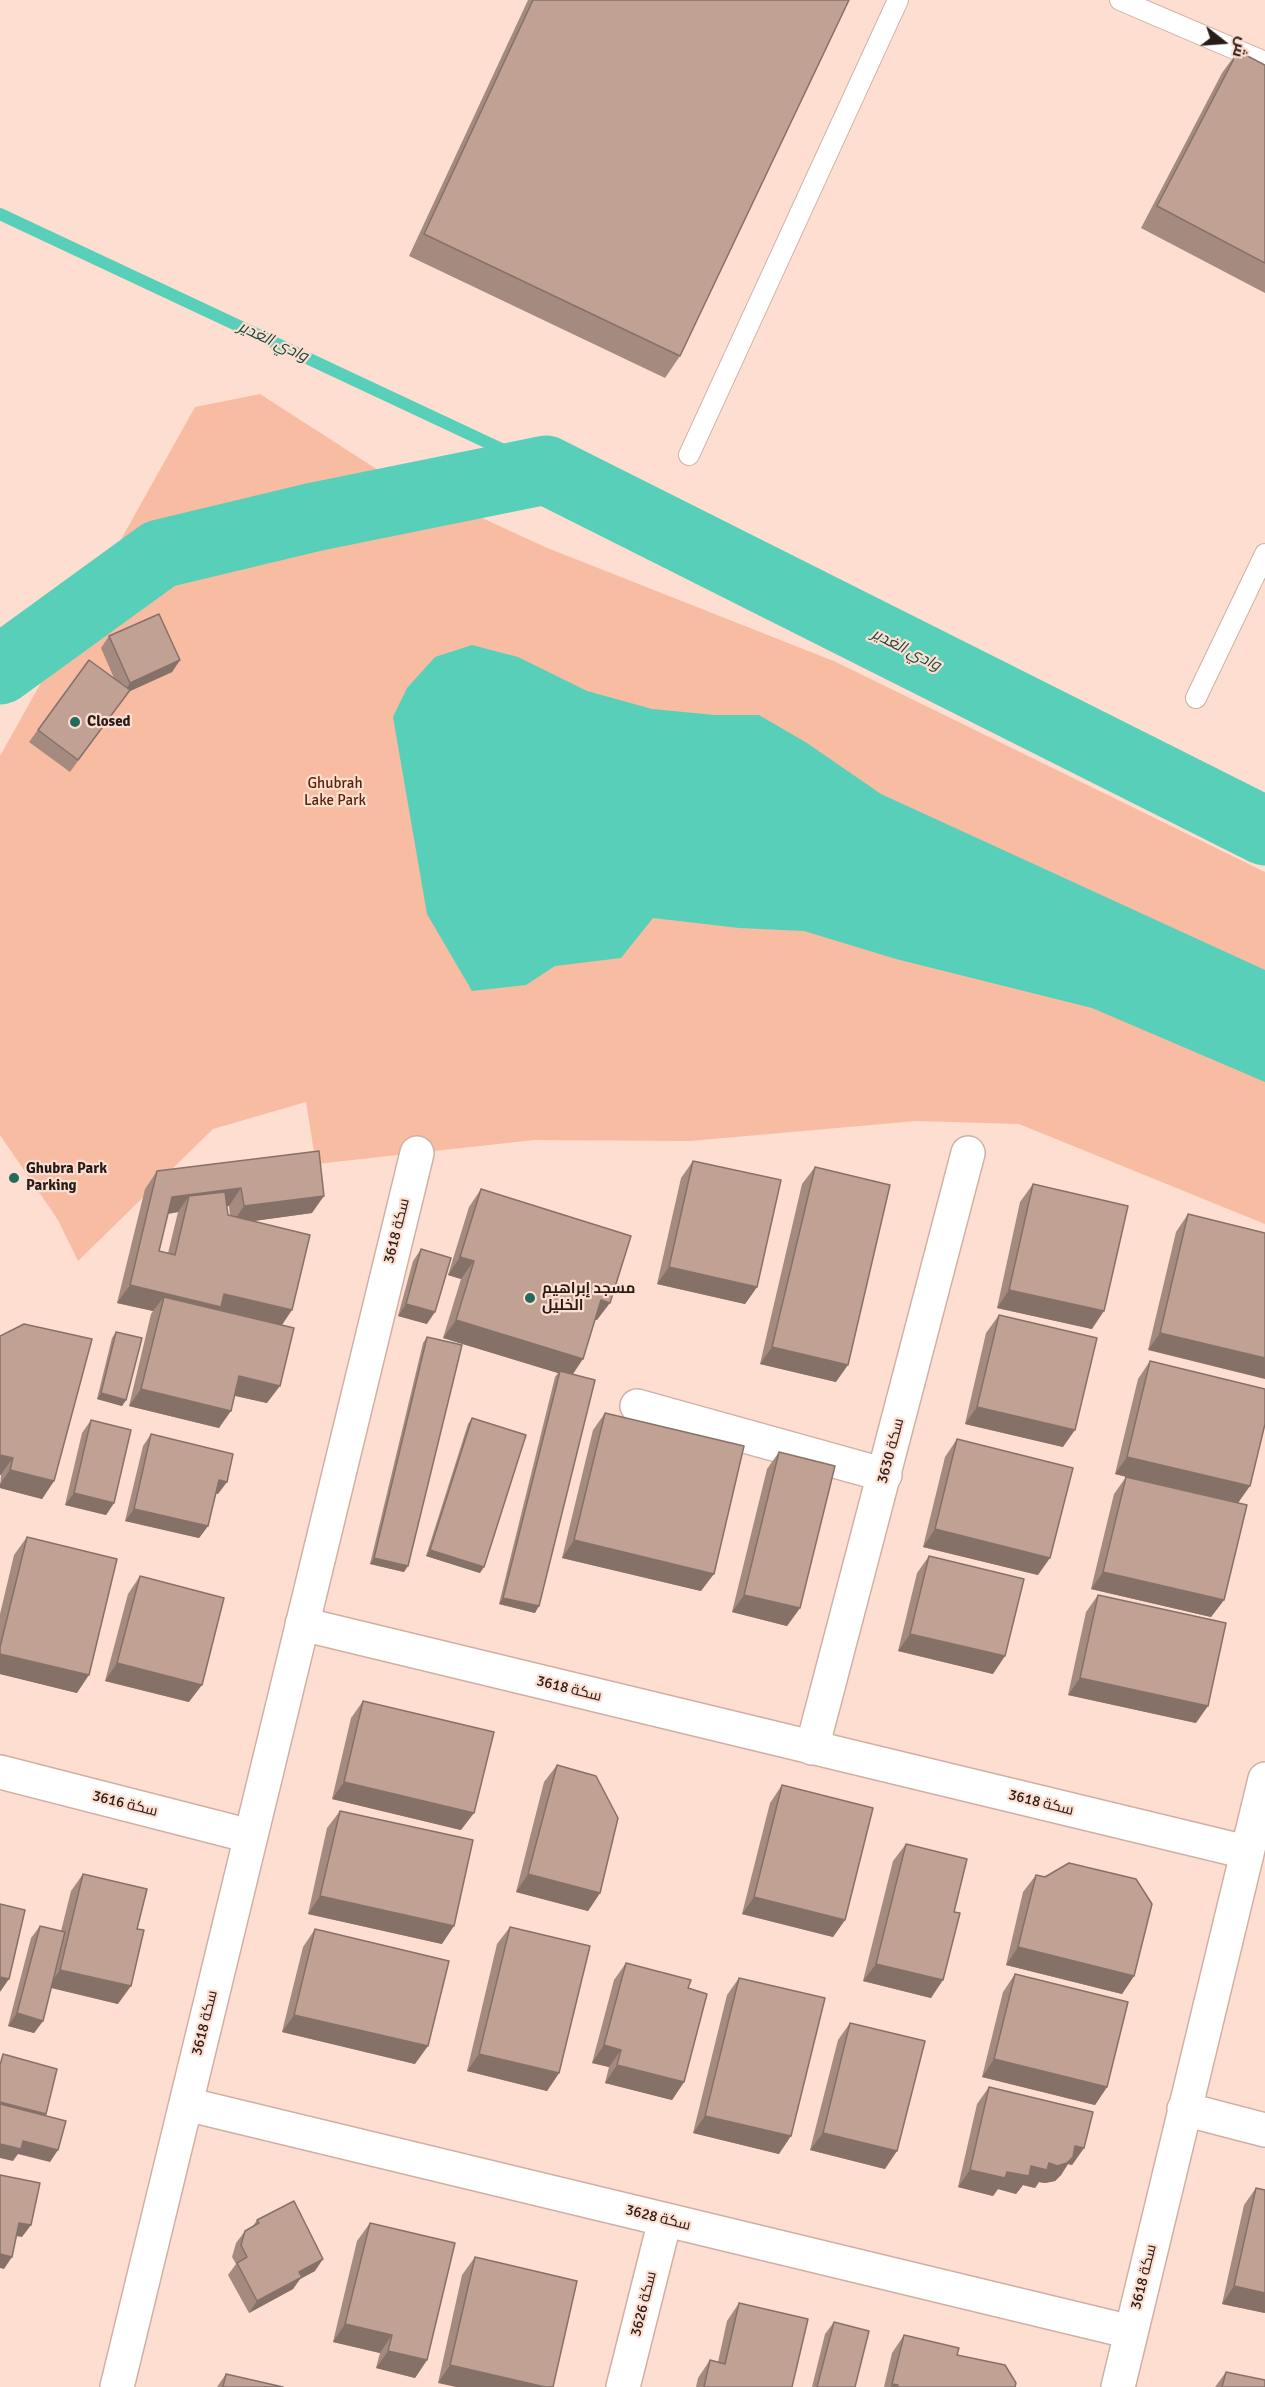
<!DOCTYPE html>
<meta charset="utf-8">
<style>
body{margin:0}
#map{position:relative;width:1265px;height:2387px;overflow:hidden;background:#feded0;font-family:Signika,Cairo,sans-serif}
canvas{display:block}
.north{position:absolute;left:1193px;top:12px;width:60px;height:60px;-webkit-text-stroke:4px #feded0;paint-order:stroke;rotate:107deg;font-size:16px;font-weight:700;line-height:24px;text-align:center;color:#271c17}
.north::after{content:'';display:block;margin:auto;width:21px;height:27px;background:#271c17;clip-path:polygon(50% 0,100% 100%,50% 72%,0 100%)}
</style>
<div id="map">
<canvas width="1265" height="2387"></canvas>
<div class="north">ش</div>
</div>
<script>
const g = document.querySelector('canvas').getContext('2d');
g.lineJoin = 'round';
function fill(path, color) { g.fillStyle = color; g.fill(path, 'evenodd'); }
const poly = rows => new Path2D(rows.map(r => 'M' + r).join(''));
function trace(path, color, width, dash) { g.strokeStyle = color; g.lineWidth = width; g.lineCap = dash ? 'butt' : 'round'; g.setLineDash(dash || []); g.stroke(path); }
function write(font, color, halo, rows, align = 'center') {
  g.font = font + ' Signika,Cairo,sans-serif'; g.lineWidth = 4.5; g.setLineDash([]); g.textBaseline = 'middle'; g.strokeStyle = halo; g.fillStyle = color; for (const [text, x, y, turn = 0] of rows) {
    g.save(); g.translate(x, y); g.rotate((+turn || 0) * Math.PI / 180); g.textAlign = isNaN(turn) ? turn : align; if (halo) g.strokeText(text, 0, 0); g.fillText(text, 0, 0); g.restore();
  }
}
const green = poly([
 [260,394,378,470,545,547,836,662,1265,872,1265,1224,1019,1124,916,1121,690,1141,534,1140,316,1164,306,1102,213,1129,78,1261,58,1220,0,1135,0,756,195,407]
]);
const water = poly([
 [472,645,518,657,587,691,652,709,715,715,759,715,807,743,881,794,1265,970,1265,1082,1092,1008,896,959,804,931,739,928,653,918,621,958,555,966,526,985,472,991,427,914,393,717,407,688,435,657]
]);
const stream = poly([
 [0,214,546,470]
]);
const river = poly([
 [0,670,160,554,314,517,546,470,1265,831]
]);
const lane = poly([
 [1120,0,1265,62],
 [689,455,898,0],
 [1196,698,1265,554]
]);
const street = poly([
 [637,1406,885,1475],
 [302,1624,1246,1852],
 [812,1748,968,1153],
 [0,1772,250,1836],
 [186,2104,1131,2332],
 [1184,2109,1265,2130],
 [117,2387,417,1153],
 [623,2387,665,2220],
 [1118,2387,1265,1779]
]);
const wall = poly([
 [528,0,849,0,680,356,665,378,409,256],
 [1238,51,1265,65,1265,293,1141,228,1222,73],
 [109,636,180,660,172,672,128,692,70,772,29,742,89,660,114,678,101,648],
 [319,1151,312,1213,253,1221,282,1325,267,1403,235,1396,219,1428,129,1406,151,1314,153,1311,117,1303,145,1189,157,1171],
 [227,1206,229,1206,230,1216,228,1215],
 [178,1212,168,1253,159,1251,168,1214],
 [693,1161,757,1287,745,1304,657,1284,681,1178],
 [815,1167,836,1382,760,1364,802,1184],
 [1033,1184,1092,1329,997,1308,1020,1202],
 [481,1189,597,1320,595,1320,573,1374,535,1613,499,1604,555,1377,558,1373,443,1338,461,1279,448,1275,469,1207],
 [1188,1214,1265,1233,1148,1350,1176,1232],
 [421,1249,427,1324,398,1316,413,1261],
 [999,1315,1063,1447,965,1424,986,1333],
 [116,1332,126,1400,122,1406,97,1399,112,1338],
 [427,1337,404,1572,370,1564,423,1343],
 [92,1339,54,1481,42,1499,0,1488,1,1475],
 [1150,1361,1238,1503,1224,1600,1211,1617,1091,1589,1114,1494,1126,1477,1115,1474,1138,1379],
 [605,1413,701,1591,562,1558,593,1430],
 [472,1418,480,1573,426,1556,468,1424],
 [91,1420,114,1503,106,1515,65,1505,82,1433],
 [151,1434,218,1494,216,1493,208,1526,199,1538,125,1521,143,1446],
 [957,1439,1038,1575,923,1547,945,1457],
 [779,1452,800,1608,787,1626,732,1612,767,1469],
 [27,1537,77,1693,0,1674,0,1614,14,1555],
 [929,1556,993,1674,898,1651,917,1573],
 [140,1576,189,1702,105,1681,128,1594],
 [1098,1595,1196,1723,1068,1695,1086,1612],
 [363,1701,461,1830,332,1799,351,1718],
 [557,1765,600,1893,588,1911,516,1892,544,1782],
 [782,1785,845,1920,833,1937,742,1914,770,1803],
 [340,1811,442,1944,308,1914,327,1828],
 [906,1844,954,1912,931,1998,863,1981,893,1861],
 [83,1874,118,2004,51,1988,43,2021,34,2033,8,2026,31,1938,40,1926,61,1931,71,1891],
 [1036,1875,1134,1976,1122,1994,1006,1965,1023,1892],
 [510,1927,559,2073,547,2091,467,2071,497,1944],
 [315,1929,415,2064,282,2032,303,1947],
 [626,1963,688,1988,684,2082,672,2100,605,2083,609,2067,592,2063,614,1980],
 [1015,1974,1107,2087,1095,2105,982,2077,1003,1992],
 [739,1978,779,2154,693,2133,727,1995],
 [850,2023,885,2169,810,2150,838,2040],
 [989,2087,1084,2148,1072,2165,1068,2164,1061,2175,1055,2181,1045,2183,1039,2182,1035,2188,1023,2185,1016,2194,998,2189,993,2196,958,2187,977,2104],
 [1256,2188,1265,2190,1265,2313,1222,2304,1244,2205],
 [257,2220,315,2271,300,2279,293,2289,249,2313,228,2275,236,2264,232,2257,236,2243,245,2231,253,2226],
 [370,2223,427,2360,415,2378,376,2368,380,2353,333,2342,357,2241],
 [475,2257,577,2281,438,2383,462,2275],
 [739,2303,792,2387,696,2387,698,2378,710,2360,718,2362,727,2321],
 [834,2322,855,2387,812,2387,825,2334],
 [904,2335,957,2355,1015,2387,884,2387,892,2353],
 [1226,2372,1265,2387,1215,2387],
 [226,2374,283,2387,217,2387]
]);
const shadedWall = poly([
 [180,660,172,672,128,692,70,772,128,692,122,695,130,683],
 [241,1188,229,1206,186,1211,189,1196,178,1212,160,1215,172,1197],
 [324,1196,312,1213,232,1224,244,1206],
 [460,1257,474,1261,461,1279,448,1275],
 [669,1267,757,1287,745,1304,657,1284],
 [130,1285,224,1294,292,1310,280,1328,164,1297,153,1311,117,1303],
 [1009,1290,1104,1311,1092,1329,997,1308],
 [601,1300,610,1303,597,1320,589,1318],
 [406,1304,435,1312,427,1324,398,1316],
 [456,1320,583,1359,571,1377,443,1338],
 [1160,1333,1265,1358,1265,1379,1148,1350],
 [772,1347,848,1365,836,1382,760,1364],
 [239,1376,280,1386,267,1403,227,1394],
 [141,1389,231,1411,219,1428,129,1406],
 [101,1393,126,1400,122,1406,97,1399],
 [977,1407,1075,1430,1063,1447,965,1424],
 [0,1455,13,1458,1,1475,0,1475],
 [1127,1457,1250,1486,1238,1503,1115,1474],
 [10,1470,54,1481,42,1499,0,1488,0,1484],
 [219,1480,227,1482,218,1494,210,1492],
 [74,1493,114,1503,106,1515,65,1505],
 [134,1509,208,1526,199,1538,125,1521],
 [935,1529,1050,1558,1038,1575,923,1547],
 [574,1540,714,1574,701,1591,562,1558],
 [430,1550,484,1567,480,1573,426,1556],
 [374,1558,408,1566,404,1572,370,1564],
 [1103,1572,1224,1600,1211,1617,1091,1589],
 [744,1595,800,1608,787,1626,732,1612],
 [503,1598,539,1606,535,1613,499,1604],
 [910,1634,1005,1656,993,1674,898,1651],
 [0,1654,89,1675,77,1693,0,1674],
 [117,1663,202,1685,189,1702,105,1681],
 [1080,1678,1208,1706,1196,1723,1068,1695],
 [344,1782,474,1813,461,1830,332,1799],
 [528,1874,600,1893,588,1911,516,1892],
 [320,1896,454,1926,442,1944,308,1914],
 [754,1897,845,1920,833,1937,742,1914],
 [1018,1947,1134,1976,1122,1994,1006,1965],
 [876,1964,943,1980,931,1998,863,1981],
 [60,1970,131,1986,118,2004,48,1987],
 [0,1977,9,1979,0,1992],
 [17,2013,43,2021,34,2033,8,2026],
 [294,2015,428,2046,415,2064,282,2032],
 [604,2045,621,2050,609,2067,592,2063],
 [479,2054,559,2073,547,2091,467,2071],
 [994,2059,1107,2087,1095,2105,982,2077],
 [617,2065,684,2082,672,2100,605,2083],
 [0,2102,46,2114,37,2126,0,2116],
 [705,2116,791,2136,779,2154,693,2133],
 [823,2133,897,2151,885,2169,810,2150],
 [23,2141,58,2150,50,2162,18,2154,13,2161,0,2158,0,2144],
 [1075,2146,1084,2148,1072,2165,1068,2164,1061,2175,1055,2181,1045,2183,1039,2182,1035,2188,1023,2185,1016,2194,998,2189,993,2196,958,2187,970,2170,1007,2172,1049,2163],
 [19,2223,31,2225,22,2237,10,2235],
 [0,2254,12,2257,4,2269,0,2268],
 [323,2259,315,2271,300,2279,293,2289,249,2313,257,2301,299,2272],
 [1234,2286,1265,2293,1265,2313,1222,2304],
 [345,2324,392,2335,380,2353,333,2342],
 [388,2351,427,2360,415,2378,376,2368],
 [450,2365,545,2387,456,2387,438,2383],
 [892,2384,898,2385,896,2387,890,2387]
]);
const building = poly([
 [533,0,849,0,680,356,424,234,533,0],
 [1238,51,1265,65,1265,263,1157,206,1238,51],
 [159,614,180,660,130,683,109,636,159,614],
 [89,660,130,690,78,760,38,730,89,660],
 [319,1151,324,1196,244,1206,241,1188,172,1197,159,1251,175,1255,189,1196,225,1192,228,1215,310,1235,292,1310,224,1294,221,1307,130,1285,157,1171,319,1151],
 [693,1161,781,1180,757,1287,669,1267,693,1161],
 [815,1167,890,1185,848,1365,772,1347,815,1167],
 [1033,1184,1128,1206,1104,1311,1009,1290,1033,1184],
 [481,1189,631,1236,610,1303,601,1300,583,1359,456,1320,474,1261,460,1257,481,1189],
 [1188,1214,1265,1233,1265,1358,1160,1333,1188,1214],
 [421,1249,451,1258,435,1312,406,1304,421,1249],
 [164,1297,294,1328,280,1386,239,1376,231,1411,141,1389,164,1297],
 [999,1315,1097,1338,1075,1430,977,1407,999,1315],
 [24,1324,92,1339,54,1481,10,1470,13,1458,0,1455,0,1336,24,1324],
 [116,1332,142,1338,126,1400,101,1393,116,1332],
 [427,1337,462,1345,408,1566,374,1558,427,1337],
 [1150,1361,1265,1389,1265,1424,1250,1486,1127,1457,1150,1361],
 [560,1371,595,1380,539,1606,503,1598,560,1371],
 [605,1413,744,1446,714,1574,574,1540,605,1413],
 [472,1418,526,1435,484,1567,430,1550,472,1418],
 [91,1420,131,1430,114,1503,74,1493,91,1420],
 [151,1434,233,1454,227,1482,219,1480,208,1526,134,1509,151,1434],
 [957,1439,1073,1468,1050,1558,935,1529,957,1439],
 [779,1452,835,1466,800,1608,744,1595,779,1452],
 [1126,1477,1247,1505,1224,1600,1103,1572,1126,1477],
 [27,1537,117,1559,89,1675,0,1654,0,1647,27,1537],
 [929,1556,1024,1579,1005,1656,910,1634,929,1556],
 [140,1576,224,1598,202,1685,117,1663,140,1576],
 [1098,1595,1226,1623,1208,1706,1080,1678,1098,1595],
 [363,1701,494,1732,474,1813,344,1782,363,1701],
 [557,1765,596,1776,618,1818,600,1893,528,1874,557,1765],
 [782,1785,873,1808,845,1920,754,1897,782,1785],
 [340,1811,473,1840,454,1926,320,1896,340,1811],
 [906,1844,967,1859,954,1912,960,1913,943,1980,876,1964,906,1844],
 [1069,1863,1136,1879,1152,1904,1134,1976,1018,1947,1036,1875,1045,1877,1069,1863],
 [83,1874,147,1889,137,1929,144,1930,131,1986,60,1970,83,1874],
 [0,1904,25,1910,9,1979,0,1977,0,1904],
 [40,1926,65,1932,43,2021,17,2013,40,1926],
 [510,1927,590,1946,559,2073,479,2054,510,1927],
 [315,1929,449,1961,428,2046,294,2015,315,1929],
 [626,1963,691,1980,688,1988,707,1994,684,2082,617,2065,621,2050,604,2045,626,1963],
 [1015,1974,1128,2002,1107,2087,994,2059,1015,1974],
 [739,1978,825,1998,791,2136,705,2116,739,1978],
 [850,2023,925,2041,897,2151,823,2133,850,2023],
 [3,2054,57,2069,46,2114,0,2102,0,2065,3,2054],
 [989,2087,1093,2112,1084,2148,1075,2146,1073,2157,1067,2163,1057,2166,1049,2163,1047,2170,1031,2166,1029,2176,1007,2172,1005,2178,970,2170,989,2087],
 [0,2104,66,2121,58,2150,23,2141,21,2149,0,2144,0,2104],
 [0,2175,40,2183,31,2225,19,2223,12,2257,0,2254,0,2175],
 [1256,2188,1265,2190,1265,2293,1234,2286,1256,2188],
 [294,2201,323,2259,299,2272,302,2277,257,2301,237,2263,247,2257,241,2245,245,2231,259,2223,257,2220,294,2201],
 [370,2223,455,2243,427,2360,388,2351,392,2335,345,2324,370,2223],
 [475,2257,577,2281,553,2387,545,2387,450,2365,475,2257],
 [739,2303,808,2319,792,2387,704,2387,710,2360,725,2364,739,2303],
 [834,2322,869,2331,855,2387,817,2387,834,2322],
 [904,2335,959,2348,957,2355,1005,2365,1016,2383,1015,2387,897,2387,898,2385,892,2384,904,2335],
 [1226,2372,1265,2380,1265,2387,1222,2387,1226,2372],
 [226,2374,283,2387,223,2387,226,2374]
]);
const markers = [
 [75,722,6,"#256a5e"],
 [14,1178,6,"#256a5e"],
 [530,1298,6,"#256a5e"]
];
const poiNames = [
 ["Closed",87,722],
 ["Ghubra Park",26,1169],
 ["Parking",26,1186],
 ["مسجد إبراهيم",542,1289],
 ["الخليل",542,1306]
];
const parkNames = [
 ["Ghubrah",335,784],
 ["Lake Park",335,801]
];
const streetNames = [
 ["سكة 3618",397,1231,-76],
 ["سكة 3630",891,1451,-75],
 ["سكة 3618",569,1689,14],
 ["سكة 3618",1041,1803,14],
 ["سكة 3616",125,1804,14],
 ["سكة 3618",205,2023,-76],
 ["سكة 3628",658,2218,14],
 ["سكة 3618",1144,2277,-76],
 ["سكة 3626",644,2304,-76]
];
const waterNames = [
 ["وادي الغدير",273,342,25],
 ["وادي الغدير",906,650,27]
];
fill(green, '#f7bca1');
fill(water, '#58cfb9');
trace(stream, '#58cfb9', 12);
trace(river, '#58cfb9', 69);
trace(lane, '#cfb0a2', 22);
trace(street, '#cfb0a2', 36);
trace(lane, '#fff', 20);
trace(street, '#fff', 33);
fill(wall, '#a58a7f');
fill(shadedWall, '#867168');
fill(building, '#c0a194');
trace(building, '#867168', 1.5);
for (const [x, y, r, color] of markers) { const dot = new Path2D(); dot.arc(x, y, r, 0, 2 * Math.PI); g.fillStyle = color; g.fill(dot); trace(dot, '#feded0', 2); }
write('bold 15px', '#271c17', '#feded0', poiNames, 'left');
write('15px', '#582407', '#feded0', parkNames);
write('15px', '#271c17', '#feded0', streetNames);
write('italic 16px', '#154940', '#feded0', waterNames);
</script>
